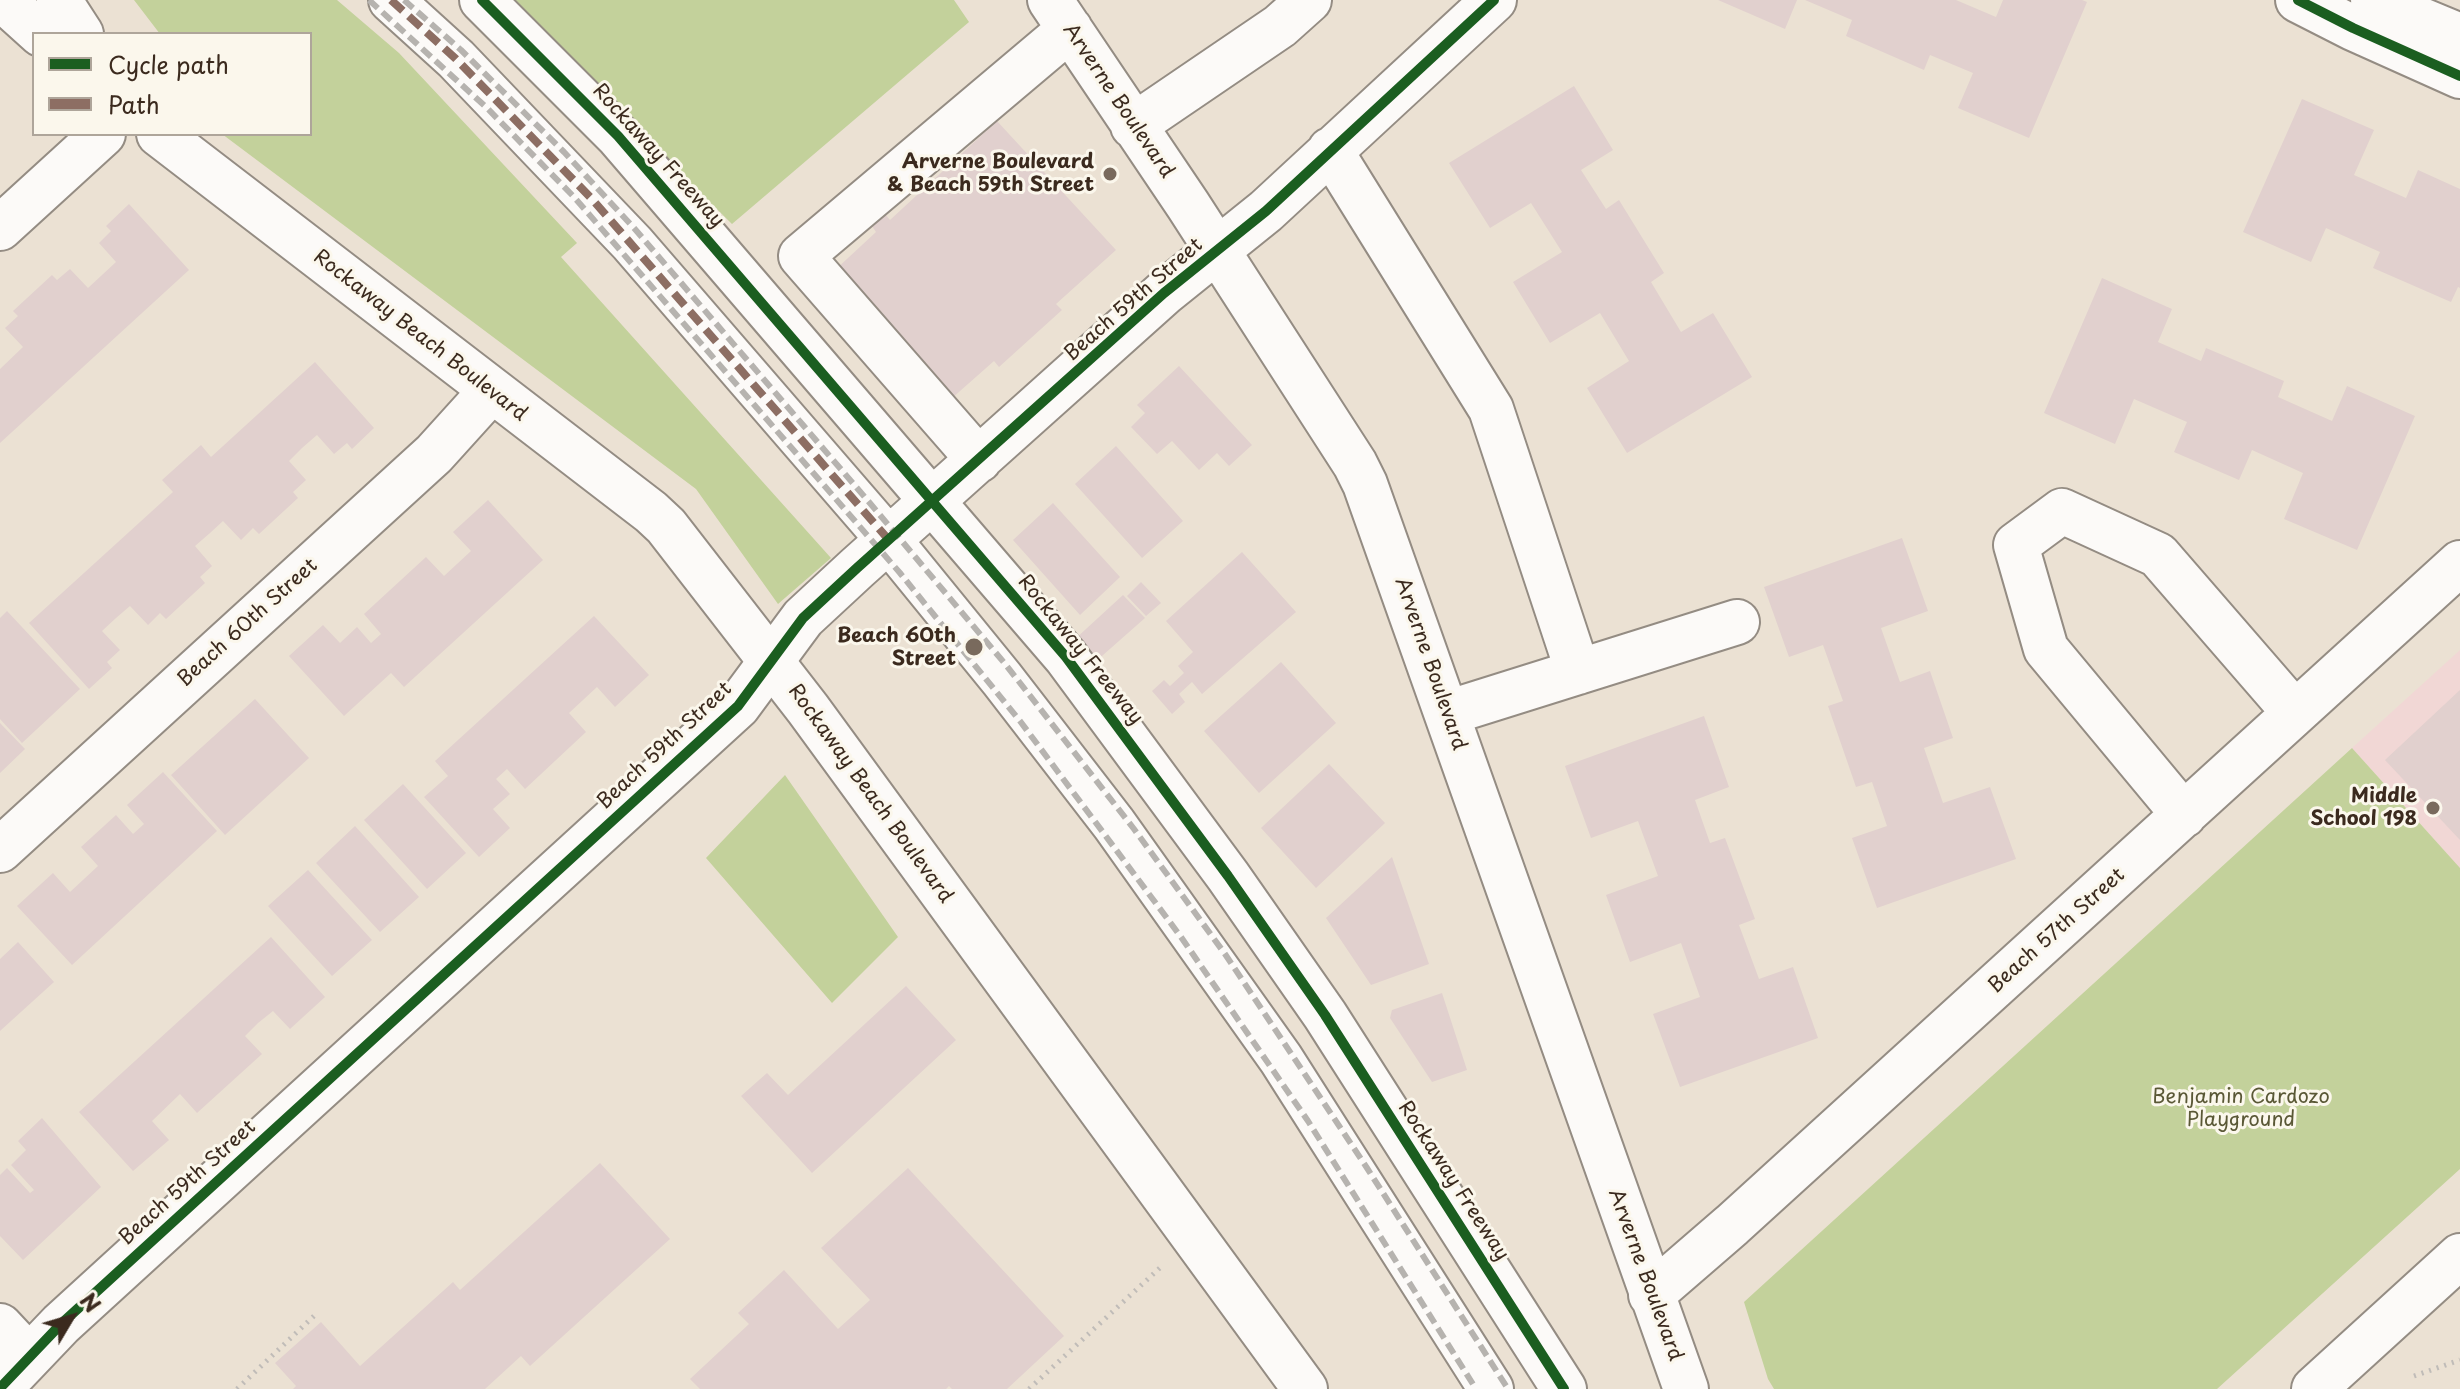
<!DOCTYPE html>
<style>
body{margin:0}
#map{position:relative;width:2460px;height:1389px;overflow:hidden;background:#ebe1d3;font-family:"Playpen Sans",sans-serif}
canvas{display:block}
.legend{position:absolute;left:32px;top:32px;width:280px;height:104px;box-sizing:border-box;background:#fbf7ec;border:2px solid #aea59a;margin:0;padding:10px 14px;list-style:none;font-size:24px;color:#3b2a1e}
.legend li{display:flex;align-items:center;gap:16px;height:40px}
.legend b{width:40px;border:2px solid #aea59a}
.north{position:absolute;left:32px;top:1277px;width:80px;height:80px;-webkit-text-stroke:6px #fbf7ec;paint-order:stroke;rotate:52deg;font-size:22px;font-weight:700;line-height:32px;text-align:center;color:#3b2a1e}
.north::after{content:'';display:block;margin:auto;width:28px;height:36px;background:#3b2a1e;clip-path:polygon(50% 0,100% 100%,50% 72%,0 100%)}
</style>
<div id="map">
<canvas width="2460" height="1389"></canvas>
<ul class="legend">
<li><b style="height:10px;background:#1b5e20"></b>Cycle path</li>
<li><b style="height:10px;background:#8d6e63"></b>Path</li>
</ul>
<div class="north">N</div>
</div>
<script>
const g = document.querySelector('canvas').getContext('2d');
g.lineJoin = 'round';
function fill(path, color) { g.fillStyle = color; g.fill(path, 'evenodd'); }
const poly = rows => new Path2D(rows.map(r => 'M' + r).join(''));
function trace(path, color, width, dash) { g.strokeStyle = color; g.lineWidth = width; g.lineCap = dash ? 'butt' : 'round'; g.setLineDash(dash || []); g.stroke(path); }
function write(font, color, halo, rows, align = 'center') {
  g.font = font + ' "Playpen Sans",sans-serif'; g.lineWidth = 6; g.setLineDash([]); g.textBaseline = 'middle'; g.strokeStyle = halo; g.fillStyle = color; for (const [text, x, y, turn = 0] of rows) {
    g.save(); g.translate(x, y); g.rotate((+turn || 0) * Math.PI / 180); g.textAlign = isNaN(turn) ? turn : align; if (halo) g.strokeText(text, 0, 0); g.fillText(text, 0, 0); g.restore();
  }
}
const built = poly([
 [2460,650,2460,868,2352,748]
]);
const green = poly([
 [134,0,337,0,399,53,577,243,561,257,831,558,778,604,696,489,222,134,310,134,310,34,160,34],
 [505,0,954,0,969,22,732,224],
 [2352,748,2460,868,2460,1169,2217,1389,1774,1389,1768,1379,1744,1302],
 [785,775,898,937,832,1003,706,858]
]);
const building = poly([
 [1718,0,1797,0,1785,29],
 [1805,0,1956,0,1996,17,2003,0,2082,0,2087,2,2029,138,1958,108,1973,73,1930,55,1924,70,1846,36,1852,20],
 [1574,86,1613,150,1581,170,1606,209,1619,200,1664,273,1651,282,1681,332,1713,313,1752,377,1627,453,1587,388,1629,361,1600,313,1550,343,1513,282,1562,252,1531,203,1490,228,1449,163],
 [2302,99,2374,130,2354,175,2406,198,2418,170,2460,189,2460,288,2458,287,2451,302,2373,268,2380,252,2326,228,2311,262,2243,232],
 [997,121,1116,250,1056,304,1062,310,999,367,994,361,951,399,834,271,876,232,872,226,885,214,890,220],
 [129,204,189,270,0,443,0,369,23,347,5,328,18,316,13,311,52,275,57,280,70,269,88,288,116,262,99,243,111,231,106,226],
 [2102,278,2172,309,2158,342,2201,361,2206,348,2284,381,2278,397,2332,421,2347,386,2415,416,2357,550,2284,519,2303,473,2252,450,2239,480,2174,452,2187,422,2134,399,2115,444,2044,413],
 [315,362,374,428,352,449,347,443,334,454,317,435,302,448,289,461,306,480,293,492,298,498,259,534,253,528,241,540,223,521,210,533,195,546,212,566,200,577,205,583,166,619,160,613,148,625,130,606,116,618,102,631,120,650,107,662,112,668,89,689,29,623,173,492,162,480,201,445,211,457],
 [1179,366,1252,445,1229,466,1217,453,1199,470,1172,441,1157,454,1131,427,1145,413,1137,405],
 [1116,446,1183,521,1142,558,1075,484],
 [488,500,543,560,404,687,391,673,344,716,289,656,323,625,340,643,357,627,371,643,381,634,364,614,426,557,444,576,471,551,453,532],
 [1053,503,1120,577,1080,615,1013,540],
 [1902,538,1928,611,1881,628,1900,682,1930,671,1953,738,1924,748,1943,803,1990,787,2016,859,1877,908,1852,838,1887,826,1872,782,1856,787,1828,706,1843,701,1823,645,1789,657,1764,587],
 [1242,552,1296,612,1202,694,1192,682,1179,694,1185,702,1172,714,1152,691,1164,680,1170,686,1184,673,1178,666,1193,652,1166,621],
 [1141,582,1161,603,1146,616,1127,596],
 [1123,595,1145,618,1094,663,1074,640],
 [7,611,80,689,22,743,0,719,0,618],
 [594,616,649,675,615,707,597,687,569,713,586,732,525,789,507,769,496,779,510,794,493,809,510,828,479,857,424,797,448,776,435,761],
 [1281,662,1336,723,1259,793,1204,731],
 [2460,690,2460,840,2385,760],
 [255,699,309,758,225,835,171,775],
 [1704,716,1729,787,1695,800,1710,843,1725,838,1755,919,1739,925,1759,979,1793,967,1818,1038,1680,1087,1653,1014,1700,997,1681,943,1630,962,1606,895,1658,876,1638,821,1591,838,1565,766],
 [0,723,25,749,0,773],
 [1329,764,1385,823,1316,888,1261,828],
 [163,772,217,831,72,965,17,906,53,873,70,892,98,866,81,847,116,815,133,834,144,824,127,805],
 [403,784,466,853,427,889,364,820],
 [355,826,419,897,380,932,316,863],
 [1392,857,1429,964,1371,985,1326,918],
 [308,870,372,940,332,976,268,906],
 [271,937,325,997,290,1029,273,1011,258,1023,245,1036,262,1054,197,1113,180,1094,152,1121,169,1140,133,1171,79,1112],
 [18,942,54,982,0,1031,0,959],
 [906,986,956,1040,812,1173,741,1096,767,1073,788,1095],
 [1442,993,1467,1070,1432,1082,1390,1018,1392,1010],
 [42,1118,101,1187,23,1260,0,1236,0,1175,7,1168,30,1193,34,1190,11,1165,26,1150,18,1141],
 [600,1163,670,1239,530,1366,521,1356,485,1389,293,1389,296,1386,275,1363,321,1322,360,1366,453,1282,460,1290],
 [908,1168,1064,1336,1007,1389,952,1389,949,1386,946,1389,700,1389,690,1379,749,1324,738,1313,784,1270,838,1329,870,1300,821,1248]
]);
const path = poly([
 [2414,1376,2460,1360],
 [237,1389,315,1315],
 [1029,1389,1163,1265]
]);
const minor = poly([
 [391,0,456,59,632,243,888,539,1002,679,1114,824,1281,1059,1491,1389],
 [482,0,618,136,1066,657,1228,876,1325,1015,1564,1389],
 [1050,0,1188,205,1355,464,1365,484,1686,1389],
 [1133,126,1280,26,1309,0],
 [1330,150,1491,409,1578,672],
 [0,228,103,134],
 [979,460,801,256,1070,29],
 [1447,713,1737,622],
 [2184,815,2046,649,2016,545,2062,511,2158,555,2295,713],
 [0,850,434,454,491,391],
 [1651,1295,1732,1225,2460,563],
 [0,1326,29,1357],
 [0,1388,61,1324,738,706,803,618,857,568,1164,293,1266,211,1494,0],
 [2314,1389,2460,1256]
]);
const major = poly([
 [3,0,41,34],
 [59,0,81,34],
 [2298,0,2353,28,2460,76],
 [2373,0,2460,36],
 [159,134,651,512,666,526,808,709,1305,1389]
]);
const rail = poly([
 [369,0,487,108,574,197,900,573,1020,721,1181,937,1308,1121,1476,1389],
 [404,0,461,50,564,152,634,228,869,502,1006,665,1134,829,1225,954,1367,1168,1508,1389]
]);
const quiet = poly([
 [391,0,456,59,592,199,888,539]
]);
const cycleway = poly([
 [482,0,618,136,1066,657,1228,876,1325,1015,1564,1389],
 [2298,0,2353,28,2460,76],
 [0,1388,61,1324,738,706,803,618,857,568,1164,293,1266,211,1494,0]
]);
const markers = [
 [1110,174,8,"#796a5d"],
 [974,647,10,"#796a5d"],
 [2433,808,8,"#796a5d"]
];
const streetNames = [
 ["Arverne Boulevard",1118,101,56],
 ["Rockaway Freeway",658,156,48],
 ["Beach 59th Street",1134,300,-41],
 ["Rockaway Beach Boulevard",420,336,38],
 ["Beach 60th Street",248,623,-42],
 ["Rockaway Freeway",1080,650,51],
 ["Arverne Boulevard",1430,664,71],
 ["Beach 59th Street",665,746,-43],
 ["Rockaway Beach Boulevard",870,794,54],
 ["Beach 57th Street",2057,931,-42],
 ["Rockaway Freeway",1453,1181,57],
 ["Beach 59th Street",188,1183,-42],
 ["Arverne Boulevard",1645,1275,70]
];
const poiNames = [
 ["Arverne Boulevard",1094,162],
 ["& Beach 59th Street",1094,185],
 ["Beach 60th",956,636],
 ["Street",956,659],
 ["Middle",2417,796],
 ["School 198",2417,819]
];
const parkNames = [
 ["Benjamin Cardozo",2241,1097],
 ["Playground",2241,1120]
];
fill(built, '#f1d7d5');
fill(green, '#c3d19b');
fill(building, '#e1d0ce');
trace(minor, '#948c83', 48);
trace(major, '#948c83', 48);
trace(path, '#c0bcb8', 5, [2, 6]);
trace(minor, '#fcfaf8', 44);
trace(major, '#fcfaf8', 44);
trace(rail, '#b6b3af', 6, [12, 6]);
trace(quiet, '#8d6e63', 8, [16, 8]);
trace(cycleway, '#1b5e20', 10);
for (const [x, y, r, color] of markers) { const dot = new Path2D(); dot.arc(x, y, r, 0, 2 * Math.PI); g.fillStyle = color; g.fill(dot); trace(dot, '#fbf7ec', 3); }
write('20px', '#3b2a1e', '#fbf7ec', streetNames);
write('bold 20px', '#3b2a1e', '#fbf7ec', poiNames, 'right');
write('20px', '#5a5836', '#fbf7ec', parkNames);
</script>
